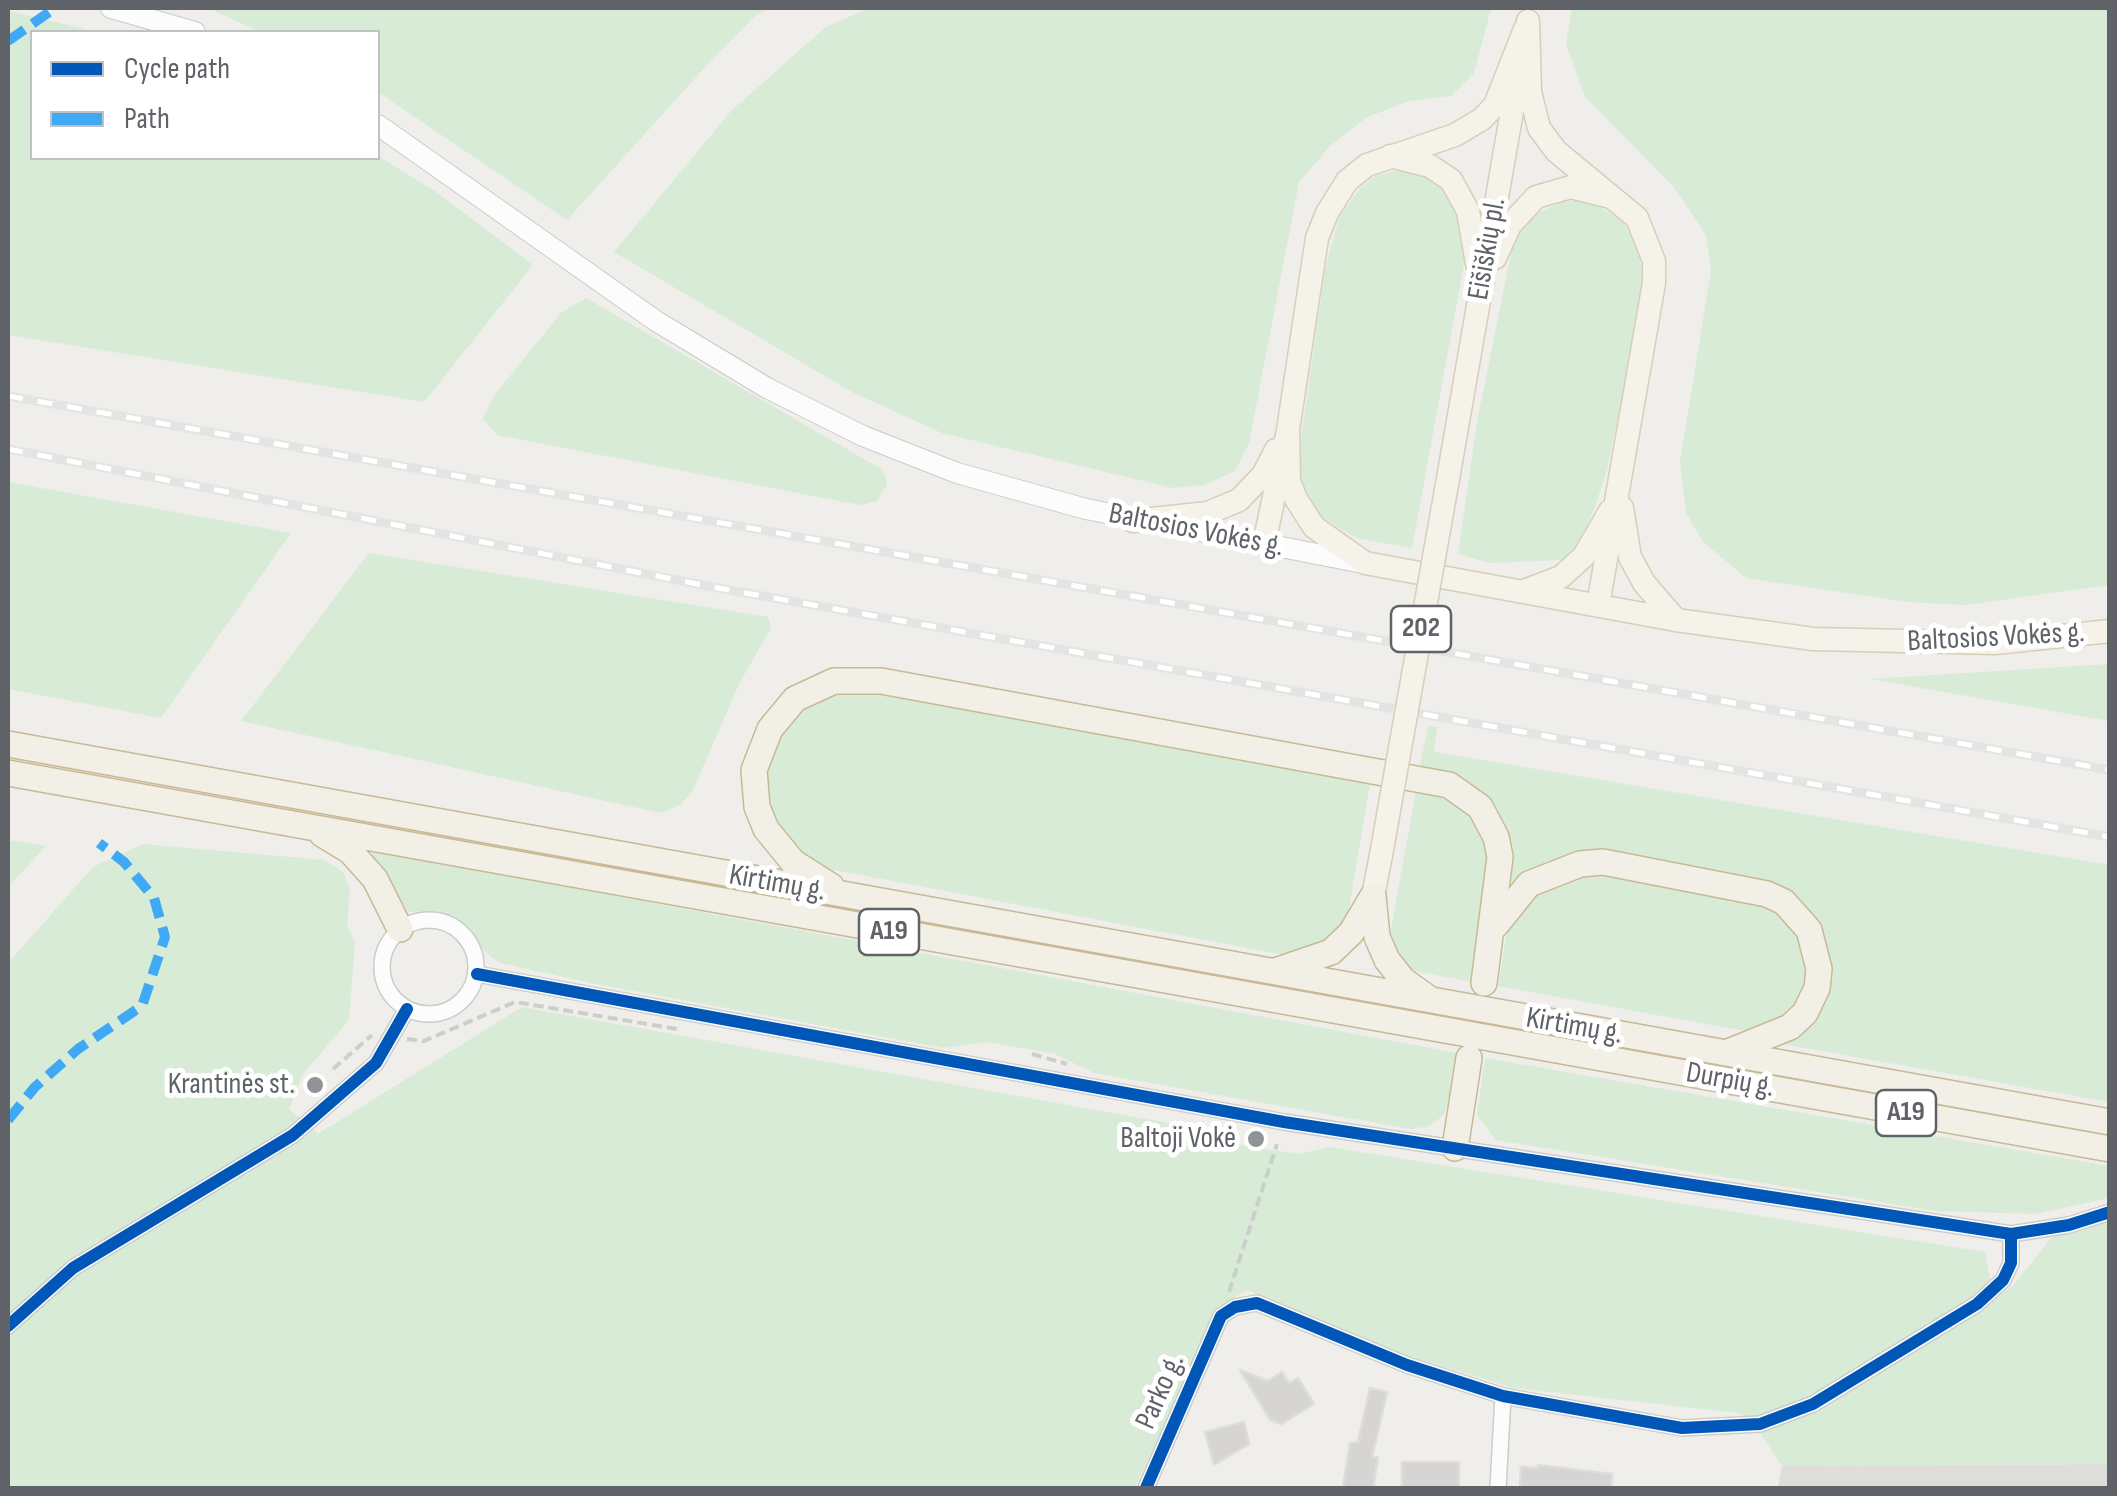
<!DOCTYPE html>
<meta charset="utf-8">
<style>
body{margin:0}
#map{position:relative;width:2117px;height:1496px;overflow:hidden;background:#efeeea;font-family:"Sofia Sans Condensed",sans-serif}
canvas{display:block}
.frame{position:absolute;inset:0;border:10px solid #5f6368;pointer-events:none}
.legend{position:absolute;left:30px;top:30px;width:350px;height:130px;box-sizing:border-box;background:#fff;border:2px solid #bfc1c3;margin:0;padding:12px 18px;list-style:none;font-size:30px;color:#5f6368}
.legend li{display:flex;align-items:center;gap:20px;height:50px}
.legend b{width:50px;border:2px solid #bfc1c3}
</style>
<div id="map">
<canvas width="2117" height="1496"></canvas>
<div class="frame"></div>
<ul class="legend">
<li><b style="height:12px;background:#0057b8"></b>Cycle path</li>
<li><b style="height:12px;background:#3fa9f5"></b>Path</li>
</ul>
</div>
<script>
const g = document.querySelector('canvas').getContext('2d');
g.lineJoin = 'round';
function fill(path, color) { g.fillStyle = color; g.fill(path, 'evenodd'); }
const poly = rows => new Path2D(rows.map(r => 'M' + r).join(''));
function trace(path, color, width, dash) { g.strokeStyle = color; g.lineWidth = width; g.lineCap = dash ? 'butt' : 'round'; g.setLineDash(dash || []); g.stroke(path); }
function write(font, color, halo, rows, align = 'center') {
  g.font = font + ' "Sofia Sans Condensed",sans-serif'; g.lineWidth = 10; g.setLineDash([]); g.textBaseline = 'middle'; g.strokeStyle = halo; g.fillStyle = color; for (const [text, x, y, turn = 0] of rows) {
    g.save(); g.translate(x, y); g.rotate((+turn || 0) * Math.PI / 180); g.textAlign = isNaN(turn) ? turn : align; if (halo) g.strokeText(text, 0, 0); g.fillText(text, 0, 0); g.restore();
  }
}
const industrial = poly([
 [2109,1464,2109,1488,1778,1488,1782,1466]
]);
const green = poly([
 [208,8,771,8,756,15,707,65,567,220,378,92,378,32,260,32],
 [870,8,1491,8,1474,73,1451,96,1409,101,1367,117,1330,146,1299,182,1249,443,1235,471,1204,485,1173,488,942,433,852,392,614,252,732,110,826,27],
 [1572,8,2109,8,2109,585,1967,605,1907,602,1746,578,1703,542,1686,513,1680,461,1711,271,1706,235,1674,187,1585,97,1566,44],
 [8,11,98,32,32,32,32,158,378,156,436,192,533,265,424,402,8,335],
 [1410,167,1444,187,1454,199,1464,240,1464,264,1412,548,1356,538,1318,515,1301,480,1299,453,1325,269,1339,218,1360,188,1375,176],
 [1580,200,1596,204,1623,221,1639,252,1642,273,1641,304,1607,470,1595,507,1575,552,1562,560,1489,563,1458,554,1477,422,1513,243,1533,215,1562,202],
 [586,298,883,470,887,484,877,501,860,505,497,435,483,419,495,394,562,312],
 [8,482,291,533,161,718,8,689],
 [369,553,768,617,771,628,740,682,692,792,680,805,661,813,241,721],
 [2109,664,2109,721,1870,679],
 [856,686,1371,778,1346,926,1329,944,1284,955,813,866,769,816,763,780,773,740,804,703],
 [1428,726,1437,727,1434,752,2109,865,2109,1102,1782,1044,1803,1024,1816,922,1594,854,1547,861,1516,883,1511,881,1508,836,1487,799,1451,773,1420,766],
 [1417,785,1447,793,1474,814,1489,844,1473,982,1415,971,1403,964,1390,935],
 [8,840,46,846,8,887],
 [143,844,324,860,343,872,350,888,347,924,355,943,349,1020,303,1074,289,1109,318,1134,522,1007,1196,1128,1239,1145,1299,1154,1329,1147,1985,1252,1990,1279,2001,1293,2013,1286,2052,1237,2109,1218,2109,1464,1782,1466,1761,1434,1739,1413,1514,1388,1405,1355,1247,1290,1220,1306,1135,1488,8,1488,8,963,93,867],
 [375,851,1462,1054,1444,1115,1429,1126,1411,1129,1094,1073,1055,1054,988,1042,943,1048,596,984,500,963,487,954,459,919,436,911,409,912,371,858],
 [1593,871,1775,905,1798,927,1810,984,1793,1014,1760,1030,1739,1030,1498,986,1507,931,1529,893],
 [1485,1058,2109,1166,2109,1198,2036,1214,1936,1211,1496,1140,1477,1115]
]);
const building = poly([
 [1240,1370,1268,1381,1282,1372,1289,1383,1298,1378,1314,1404,1281,1424,1270,1420,1240,1370],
 [1370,1388,1387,1392,1372,1457,1378,1457,1373,1488,1343,1488,1350,1443,1358,1442,1370,1388],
 [1244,1422,1249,1444,1214,1465,1205,1432,1244,1422],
 [1402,1462,1459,1462,1459,1488,1402,1488,1402,1462],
 [1538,1465,1612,1474,1611,1488,1520,1488,1521,1467,1538,1468,1538,1465]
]);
const path = poly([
 [407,1039,424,1041,515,1002,677,1029],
 [1032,1054,1067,1064],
 [333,1069,372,1035],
 [1222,1129,1236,1135],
 [1229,1292,1277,1144]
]);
const minor = poly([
 '382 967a47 47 0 1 1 94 0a47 47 0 1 1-94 0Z',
 [477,974,1284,1122,2011,1234,2069,1225,2110,1212],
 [8,1326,73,1268,293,1135,376,1063,407,1009],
 [1146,1488,1221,1316,1235,1307,1257,1303,1407,1365,1503,1396,1682,1428,1760,1424,1813,1404,1977,1304,2003,1280,2011,1263,2011,1234],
 [1498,1488,1503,1396]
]);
const secondary = poly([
 [111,8,195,32],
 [378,125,656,321,767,388,863,436,957,473,1086,509,1363,563]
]);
const primary = poly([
 [1528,21,1530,92,1539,128,1556,151,1637,218,1654,261,1654,283,1598,605],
 [1390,156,1430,166,1451,180,1468,211,1477,264],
 [1495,258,1510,225,1536,197,1571,187,1607,196],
 [1288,430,1289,481,1296,499,1314,527,1365,563,1676,620,1813,639,1995,643,2110,631],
 [1446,490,1520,65],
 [1622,508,1630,557,1644,583,1676,620],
 [1133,521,1208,513,1239,500,1263,475,1276,450],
 [1264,544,1288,430,1317,238,1327,213,1347,181,1367,165,1455,135,1482,119,1495,105,1525,29],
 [1524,591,1561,577,1584,556,1610,511],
 [1373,896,1381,855]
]);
const trunk = poly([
 [8,744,2110,1122],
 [8,773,2110,1149],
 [322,834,350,851,375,879,400,929],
 [831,886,793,862,766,829,757,807,754,770,770,729,795,699,834,681,881,681,1449,785,1480,807,1496,837,1500,857,1484,983],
 [1373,896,1377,937,1387,960,1403,980,1428,998],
 [1496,925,1529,884,1580,864,1603,862,1767,894,1784,902,1809,930,1819,969,1817,988,1805,1013,1790,1027,1728,1052],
 [1275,971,1331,952,1351,933,1373,896],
 [1455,1148,1469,1058]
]);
const rail = poly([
 [8,396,2110,770],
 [8,449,718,588,2110,837]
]);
const primaryBridge = poly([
 [1381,855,1446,490]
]);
const quiet = poly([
 [8,41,55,8],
 [8,1120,35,1087,78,1049,142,1006,165,937,154,898,124,862,99,843]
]);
const cycleway = poly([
 [477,974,1284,1122,2011,1234,2069,1225,2110,1212],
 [8,1326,73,1268,293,1135,376,1063,407,1009],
 [1146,1488,1221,1316,1235,1307,1257,1303,1407,1365,1503,1396,1682,1428,1760,1424,1813,1404,1977,1304,2003,1280,2011,1263,2011,1234]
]);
const markers = [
 [315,1085,10,"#919496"],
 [1256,1139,10,"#919496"]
];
const shields = [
 [1421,629,60],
 [889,932,60],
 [1906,1113,60]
];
const shieldNames = [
 ["202",1421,629],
 ["A19",889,932],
 ["A19",1906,1113]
];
const streetNames = [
 ["Eišiškių pl.",1488,249,-80],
 ["Baltosios Vokės g.",1196,531,11],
 ["Baltosios Vokės g.",1996,638,-3],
 ["Kirtimų g.",777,884,10],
 ["Kirtimų g.",1574,1027,10],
 ["Durpių g.",1730,1081,10],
 ["Parko g.",1161,1392,-66]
];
const poiNames = [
 ["Krantinės st.",295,1085],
 ["Baltoji Vokė",1236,1139]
];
fill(industrial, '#dfddda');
fill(green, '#d8ebd6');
fill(building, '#d6d5d3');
trace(building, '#deddd9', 2.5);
trace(minor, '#cbcccc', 18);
trace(secondary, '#cacacb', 22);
trace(primary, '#d7ceb8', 25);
trace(trunk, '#c8b996', 28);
trace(path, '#cacfcc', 4, [10, 5]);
trace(minor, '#fdfcfc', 15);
trace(secondary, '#fdfcfc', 20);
trace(primary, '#f4f2e9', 22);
trace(trunk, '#f2f0e6', 25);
trace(rail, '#e4e4e4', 9);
trace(rail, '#fff', 5, [15]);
trace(primaryBridge, '#d7ceb8', 25, []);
trace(primaryBridge, '#f4f2e9', 22);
trace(quiet, '#3fa9f5', 10, [20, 10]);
trace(cycleway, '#0057b8', 12);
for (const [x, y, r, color] of markers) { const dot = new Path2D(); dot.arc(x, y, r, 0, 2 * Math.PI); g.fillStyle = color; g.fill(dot); trace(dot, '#fff', 4); }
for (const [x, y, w] of shields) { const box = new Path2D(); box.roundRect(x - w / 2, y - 23, w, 46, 8); g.fillStyle = '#fff'; g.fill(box); trace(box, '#5f6368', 2.5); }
write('bold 28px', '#5f6368', null, shieldNames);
write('30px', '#5f6368', '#fff', streetNames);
write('30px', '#5f6368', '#fff', poiNames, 'right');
</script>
